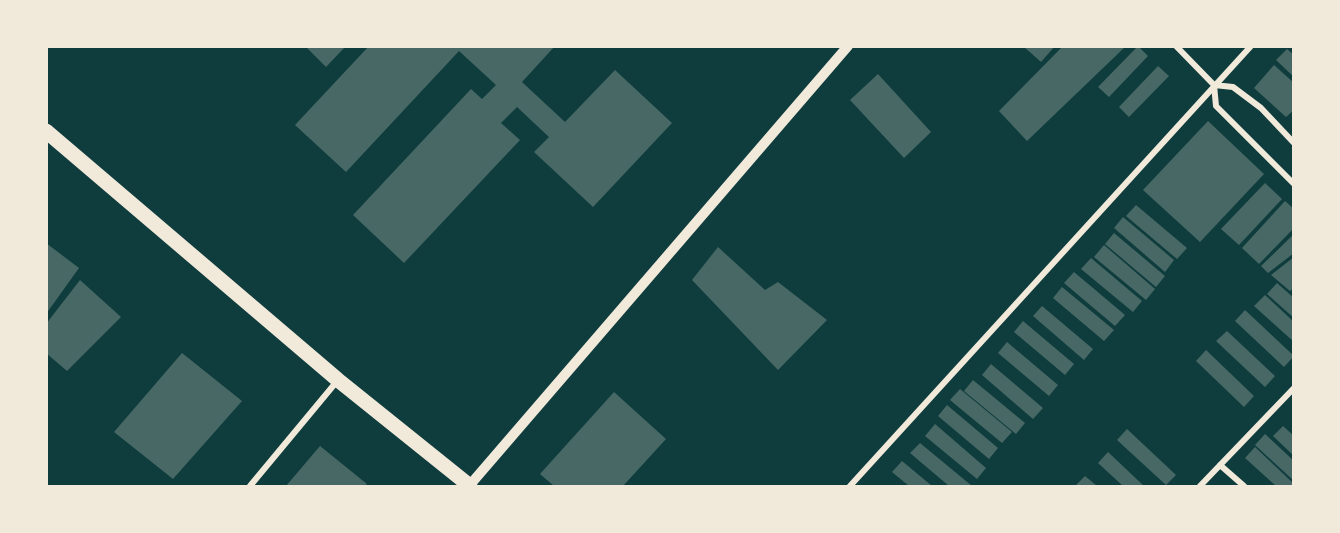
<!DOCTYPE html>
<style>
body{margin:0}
#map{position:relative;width:1340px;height:533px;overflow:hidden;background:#0f3d3e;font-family:Roboto,sans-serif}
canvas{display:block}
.frame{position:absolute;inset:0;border:48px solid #f1e9da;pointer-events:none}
</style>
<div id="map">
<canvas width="1340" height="533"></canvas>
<div class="frame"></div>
</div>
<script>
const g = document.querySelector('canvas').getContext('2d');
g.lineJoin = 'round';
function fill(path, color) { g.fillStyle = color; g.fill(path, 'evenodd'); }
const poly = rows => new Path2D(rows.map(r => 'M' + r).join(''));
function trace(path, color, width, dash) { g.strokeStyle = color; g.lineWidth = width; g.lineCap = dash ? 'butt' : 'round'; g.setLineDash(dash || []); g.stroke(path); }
const building = poly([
 [305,46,346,46,326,67],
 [369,46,555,46,522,82,565,122,615,70,672,123,593,207,534,152,549,137,517,107,501,123,520,140,404,263,353,215,471,89,482,99,496,85,459,51,346,172,295,125],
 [1023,46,1055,46,1041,62],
 [1063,46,1126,46,1027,141,999,111],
 [1138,46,1148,56,1109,97,1098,87],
 [1287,49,1294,55,1294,77,1276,60],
 [1274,65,1294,83,1294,110,1286,117,1254,88],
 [1158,66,1169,76,1129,117,1119,107],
 [878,74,931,132,904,158,850,100],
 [1208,121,1264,174,1200,242,1143,190],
 [1265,183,1282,199,1239,245,1221,229],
 [1285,201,1294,209,1294,228,1259,264,1242,248],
 [1136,205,1187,248,1177,259,1126,216],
 [1123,217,1174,260,1165,272,1114,228],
 [1114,233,1165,276,1156,287,1105,244],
 [1294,234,1294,253,1268,273,1261,266],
 [46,243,79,268,46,314],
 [1104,245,1155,289,1146,300,1094,257],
 [718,247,765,290,778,282,827,320,778,370,692,280],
 [1294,257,1294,288,1290,291,1271,275],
 [1091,258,1142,301,1133,312,1081,269],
 [1074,272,1125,315,1115,326,1064,283],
 [80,280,121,317,67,371,46,353,46,324],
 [1277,283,1294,298,1294,318,1267,294],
 [1062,287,1114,330,1104,341,1053,298],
 [1265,295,1294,322,1294,342,1254,306],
 [1042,306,1093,349,1084,360,1033,316],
 [1245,310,1294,356,1284,367,1235,321],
 [1023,321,1074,364,1065,375,1014,332],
 [1227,331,1275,376,1265,387,1216,341],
 [1007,342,1058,385,1049,396,998,353],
 [1206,350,1254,396,1244,407,1196,361],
 [182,353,242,401,173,479,114,432],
 [991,364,1043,408,1033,419,982,375],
 [973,380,1025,423,1016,434,964,391],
 [960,389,1012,432,1002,443,950,400],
 [614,392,666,439,623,486,554,486,540,474],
 [947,405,998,448,989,459,938,416],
 [935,424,986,468,977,479,925,436],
 [1283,426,1294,436,1294,456,1273,436],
 [1127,429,1176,475,1166,485,1117,440],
 [1265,434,1294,461,1294,481,1255,445],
 [920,443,972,486,949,486,910,453],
 [320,446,367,484,364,486,286,486],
 [1255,447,1294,484,1294,486,1276,486,1245,458],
 [1108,452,1144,486,1123,486,1098,463],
 [902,461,932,486,909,486,892,472],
 [1085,476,1097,486,1075,486]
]);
const minor = poly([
 [1176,46,1214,85,1216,106,1294,184],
 [1214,85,1233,87,1261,108,1294,143],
 [1220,465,1244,486],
 [250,486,338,380],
 [850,486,1251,46],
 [1200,486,1294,388]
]);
const tertiary = poly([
 [469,486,848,46]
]);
const primary = poly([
 [46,131,338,380,470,486]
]);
fill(building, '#486865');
trace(minor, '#f1e9da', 6);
trace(tertiary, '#f1e9da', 10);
trace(primary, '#f1e9da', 15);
</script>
